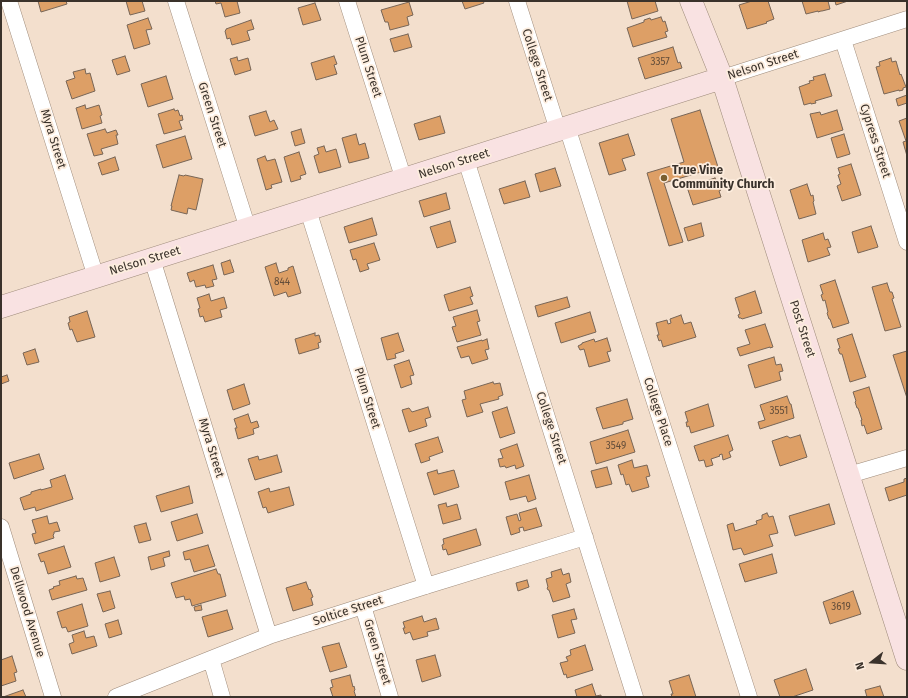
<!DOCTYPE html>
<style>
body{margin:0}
#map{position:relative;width:908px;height:698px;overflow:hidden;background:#f3dfcd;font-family:"Fira Sans",sans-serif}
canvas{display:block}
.frame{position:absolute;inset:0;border:2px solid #3a322b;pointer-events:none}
.north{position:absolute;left:852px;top:642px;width:40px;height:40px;-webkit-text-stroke:3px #fdedde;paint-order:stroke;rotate:253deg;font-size:11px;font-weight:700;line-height:16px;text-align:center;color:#3a322b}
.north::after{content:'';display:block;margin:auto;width:14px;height:18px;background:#3a322b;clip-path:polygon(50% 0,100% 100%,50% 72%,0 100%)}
</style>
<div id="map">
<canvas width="908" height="698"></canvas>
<div class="frame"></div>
<div class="north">N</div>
</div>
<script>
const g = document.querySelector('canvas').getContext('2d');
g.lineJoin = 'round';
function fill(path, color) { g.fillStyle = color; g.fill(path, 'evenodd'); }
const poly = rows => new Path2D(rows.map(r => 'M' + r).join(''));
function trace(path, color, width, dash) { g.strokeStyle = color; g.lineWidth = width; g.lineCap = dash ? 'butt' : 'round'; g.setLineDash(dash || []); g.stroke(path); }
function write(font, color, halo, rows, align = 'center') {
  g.font = font + ' "Fira Sans",sans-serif'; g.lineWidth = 3.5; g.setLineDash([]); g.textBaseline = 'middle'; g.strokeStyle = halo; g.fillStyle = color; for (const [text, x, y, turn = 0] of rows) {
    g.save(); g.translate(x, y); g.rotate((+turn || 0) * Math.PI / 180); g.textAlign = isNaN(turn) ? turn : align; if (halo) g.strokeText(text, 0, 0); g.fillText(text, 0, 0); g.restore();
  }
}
const building = poly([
 [38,1,66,1,67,4,41,12,38,1],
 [126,1,142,1,145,11,130,15,126,1],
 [215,1,237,1,240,13,225,17,221,3,216,4,215,1],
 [462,1,483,1,484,3,465,9,462,1],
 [627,1,655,1,658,11,632,19,627,1],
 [752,1,768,1,774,19,766,22,767,23,747,29,739,5,752,1],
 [802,1,828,1,830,9,822,11,821,11,818,12,818,11,806,14,802,1],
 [835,1,848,1,836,5,835,1],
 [409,2,413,15,407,17,409,25,390,30,388,22,385,22,381,10,409,2],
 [315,3,321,20,303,25,298,8,315,3],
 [661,17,663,22,665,21,668,31,665,32,667,37,633,47,627,28,644,22,644,20,650,18,651,20,661,17],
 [148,18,152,29,146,30,150,44,134,49,127,25,148,18],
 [251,20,254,29,247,31,250,40,232,45,230,38,227,39,225,31,226,30,226,29,251,20],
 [408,34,412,47,394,52,390,39,408,34],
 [673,47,678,63,680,62,682,68,645,79,638,58,673,47],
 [125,56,130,71,117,75,112,60,125,56],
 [334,56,337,64,334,65,337,74,316,80,311,63,334,56],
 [237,57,238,61,248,58,251,70,235,75,230,59,237,57],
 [891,58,892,62,896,61,900,75,901,74,906,87,903,88,903,90,899,91,899,90,884,94,876,67,880,66,879,62,891,58],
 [85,69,86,74,90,73,95,91,72,99,66,81,75,78,73,72,85,69],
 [825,74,832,96,815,101,816,103,811,104,811,103,804,105,799,87,810,83,809,81,814,80,813,77,825,74],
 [166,76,173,99,148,107,141,84,166,76],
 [907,95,907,103,898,106,896,99,907,95],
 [85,105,86,109,99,105,102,115,100,116,102,123,82,129,76,108,85,105],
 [174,109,175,111,178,110,180,116,182,115,183,120,179,121,182,129,164,134,158,114,174,109],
 [700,110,718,167,664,183,683,242,669,246,647,173,684,162,671,119,700,110],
 [837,110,843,130,817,138,810,114,820,112,821,115,837,110],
 [266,111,270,122,274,120,278,129,255,136,249,116,266,111],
 [440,116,445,133,419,140,414,124,440,116],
 [907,118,907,156,903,142,906,141,899,121,907,118],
 [105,129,107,133,116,130,118,135,116,135,118,144,101,149,103,154,94,156,87,134,105,129],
 [301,129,305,143,295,146,291,132,301,129],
 [356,134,359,145,365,143,369,158,349,163,342,138,356,134],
 [628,134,635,155,622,159,626,170,609,175,599,143,628,134],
 [844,134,850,154,837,158,831,138,844,134],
 [185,136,192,159,163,168,156,145,185,136],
 [324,146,326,152,336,149,341,167,319,173,314,156,319,154,317,148,324,146],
 [299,152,306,174,300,176,301,179,291,182,284,157,299,152],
 [265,156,267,161,275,159,282,182,271,185,272,188,266,190,257,159,265,156],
 [115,157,119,170,102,175,98,163,115,157],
 [851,164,861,195,842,201,837,186,841,184,838,175,840,174,838,168,851,164],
 [555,168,561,186,540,192,535,174,555,168],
 [179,175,184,176,185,175,203,179,196,210,188,208,187,214,171,210,172,206,171,206,179,175],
 [715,178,721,190,719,191,721,197,693,205,687,187,715,178],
 [525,181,530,197,504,204,499,189,525,181],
 [807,184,811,196,813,195,814,201,813,202,816,214,799,219,790,190,807,184],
 [446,193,450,209,424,217,419,201,446,193],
 [372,218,377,235,349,243,344,227,372,218],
 [450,221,456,242,437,248,430,227,450,221],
 [701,223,704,236,688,241,684,228,701,223],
 [871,226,878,247,858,253,852,232,871,226],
 [823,233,825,240,828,239,831,247,827,248,830,255,808,262,802,240,823,233],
 [374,243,380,260,367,264,369,269,360,272,356,259,353,260,350,250,374,243],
 [230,260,234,272,224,275,221,263,230,260],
 [276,263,279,273,288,270,288,268,293,266,301,293,288,297,286,292,274,296,265,267,276,263],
 [213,265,217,279,212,280,214,286,206,288,205,285,196,287,194,280,190,282,187,273,213,265],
 [835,280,849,323,833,328,830,319,829,319,827,313,828,312,825,300,823,301,821,295,823,294,820,285,835,280],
 [887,283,890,292,892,292,894,298,892,299,901,327,885,331,872,287,887,283],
 [470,287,473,296,470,297,473,304,449,311,444,295,470,287],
 [755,291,762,313,742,319,741,318,739,318,738,315,740,314,735,298,755,291],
 [209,294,211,301,224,297,227,308,220,310,222,317,205,322,203,316,200,317,198,309,200,308,197,298,209,294],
 [567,297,570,307,538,317,535,306,567,297],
 [477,310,480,321,477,322,481,335,457,342,452,327,456,326,453,317,477,310],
 [87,311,95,337,77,342,72,329,70,330,68,323,70,322,69,317,87,311],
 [590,312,596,332,561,343,555,323,590,312],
 [681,315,684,324,691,322,696,337,663,347,661,340,659,341,657,335,659,335,656,323,667,320,668,324,671,323,670,319,681,315],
 [765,324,773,347,770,348,770,347,740,356,737,348,750,344,745,330,765,324],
 [315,333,315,336,319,335,321,342,318,343,319,348,299,354,295,339,315,333],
 [398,333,404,351,395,354,396,358,387,360,381,338,398,333],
 [852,334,866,377,850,382,842,354,840,354,838,349,840,348,837,339,852,334],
 [607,338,611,351,607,352,610,361,589,367,584,349,580,350,578,346,582,344,582,343,594,339,595,342,607,338],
 [487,339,489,349,485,350,488,359,472,364,469,356,461,358,457,347,482,340,482,341,487,339],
 [35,349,39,362,27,365,23,353,35,349],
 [907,351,907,398,893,355,907,351],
 [774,357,776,365,781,364,783,371,779,372,781,380,755,388,748,365,774,357],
 [409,360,414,375,410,376,412,384,401,388,394,365,409,360],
 [7,375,9,381,1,384,1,376,1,377,7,375],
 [493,382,494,384,500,383,503,395,498,397,499,399,480,404,483,412,467,417,462,400,466,399,464,391,493,382],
 [244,384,250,404,233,410,227,390,244,384],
 [869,387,882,429,867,434,864,425,862,426,861,420,862,420,858,408,857,408,855,402,856,401,853,392,869,387],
 [787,396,790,404,791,404,794,418,760,429,758,422,765,420,760,405,787,396],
 [627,399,633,419,623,422,623,424,603,429,596,408,627,399],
 [708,404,714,426,691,433,689,426,687,427,686,422,688,422,685,412,708,404],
 [428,407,431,417,425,419,427,426,409,432,402,410,409,408,412,412,428,407],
 [507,407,515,433,500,438,492,412,507,407],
 [248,414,251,423,257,421,259,427,253,429,254,434,238,439,235,428,237,428,234,419,248,414],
 [628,430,635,452,596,464,590,442,628,430],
 [728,435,733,450,729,452,731,457,723,460,722,454,719,455,720,456,711,459,713,465,706,467,704,460,699,461,694,446,728,435],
 [800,435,807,457,780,466,772,441,787,436,790,438,800,435],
 [438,437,443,452,429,457,430,460,421,463,415,444,438,437],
 [517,444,524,466,516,469,515,465,506,468,505,466,500,467,498,459,503,458,500,450,517,444],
 [39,454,44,469,14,479,9,463,39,454],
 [277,455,282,472,255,480,248,459,258,456,259,460,277,455],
 [632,460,634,468,647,465,650,476,646,477,649,487,632,492,629,484,626,485,623,474,621,475,618,465,632,460],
 [607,467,612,484,596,488,591,471,607,467],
 [437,470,438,474,454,470,459,487,434,495,427,473,437,470],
 [65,475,73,499,36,511,35,507,24,510,20,498,31,494,31,492,41,489,41,490,52,487,50,480,65,475],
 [529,475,536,499,528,502,526,496,510,500,505,482,529,475],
 [907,478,907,495,889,501,885,488,904,482,904,479,907,478],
 [189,486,193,503,161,512,156,496,189,486],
 [289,487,294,505,268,513,266,507,263,508,258,492,269,488,270,492,289,487],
 [446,503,447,507,457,504,461,519,443,524,438,505,446,503],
 [829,504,835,524,795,536,789,516,829,504],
 [536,508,542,526,524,531,523,527,519,528,520,532,511,535,506,517,517,514,519,521,521,520,519,513,536,508],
 [767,513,769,517,773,516,778,533,769,535,773,546,744,555,741,548,733,550,727,525,733,523,735,531,757,524,756,521,762,519,762,515,767,513],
 [197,514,203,533,177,541,171,522,197,514],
 [47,516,49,524,57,522,60,531,54,532,54,534,53,535,54,538,35,544,32,534,36,533,32,520,47,516],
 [146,523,151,540,139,543,134,526,146,523],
 [476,529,481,545,448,555,446,549,443,550,442,545,444,544,443,539,476,529],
 [208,545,215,566,194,572,190,559,185,560,183,552,208,545],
 [64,546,71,567,48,574,44,561,41,562,38,554,64,546],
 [169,551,170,556,163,558,165,566,151,570,148,557,169,551],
 [772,554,777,573,745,582,739,564,772,554],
 [114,557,120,576,100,582,95,563,114,557],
 [216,569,218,574,220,574,226,596,192,606,190,599,185,600,184,596,176,598,171,583,216,569],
 [561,569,563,575,569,573,571,582,566,584,570,597,553,602,549,590,548,590,547,588,548,587,546,579,552,577,551,572,561,569],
 [76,576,77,579,83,578,87,590,52,600,49,590,54,588,53,587,60,585,59,581,76,576],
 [527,580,529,587,518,591,516,583,527,580],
 [306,582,309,590,310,589,313,597,311,598,313,605,293,611,286,588,306,582],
 [110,591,115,608,103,612,97,594,110,591],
 [853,591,861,614,830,624,823,602,853,591],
 [82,604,88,626,68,632,66,627,62,628,57,612,82,604],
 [201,605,202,610,195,611,194,607,201,605],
 [574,609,577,619,571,620,575,633,558,638,552,615,574,609],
 [227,610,233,629,208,637,202,617,227,610],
 [422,616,424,622,436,618,439,629,427,632,428,636,413,640,410,632,405,634,403,628,405,628,403,622,422,616],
 [118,620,122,634,109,638,105,624,118,620],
 [84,631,86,638,94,636,97,646,72,654,69,644,74,642,72,635,84,631],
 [339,643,347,667,330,672,322,647,339,643],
 [585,645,593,670,567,678,566,674,564,675,560,663,568,661,566,657,571,655,570,650,585,645],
 [435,655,441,676,422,682,416,660,435,655],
 [12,656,17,672,14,673,16,681,1,686,1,660,12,656],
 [806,669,813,690,792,697,780,697,774,680,806,669],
 [350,675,353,687,354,686,355,690,354,691,356,697,333,697,330,688,333,687,331,680,350,675],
 [689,675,696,697,672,697,671,694,673,694,669,681,689,675],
 [592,684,596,696,601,695,601,697,577,697,575,690,592,684],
 [880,686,884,697,867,697,865,690,880,686],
 [23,690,26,697,3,697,23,690]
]);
const street = poly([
 [9,1,96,277],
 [176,1,248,229],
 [347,1,404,180],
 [517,1,558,130],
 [843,40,907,242],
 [722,78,907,19],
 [567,127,749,697],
 [466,160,635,697],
 [308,210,426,586],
 [152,259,269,636],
 [849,475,907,458],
 [1,527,53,697],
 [363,606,390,697],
 [211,659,222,697],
 [116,697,211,659,269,636,426,586,585,537]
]);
const secondary = poly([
 [691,1,722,78,907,659],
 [1,307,722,78]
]);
const markers = [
 [664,178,4,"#795e30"]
];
const numberNames = [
 ["3357",660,62],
 ["844",282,282],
 ["3551",779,411],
 ["3549",616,446],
 ["3619",841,607]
];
const streetNames = [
 ["College Street",537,65,72],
 ["Nelson Street",763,65,-18],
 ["Plum Street",368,67,72],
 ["Green Street",212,115,72],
 ["Myra Street",53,139,73],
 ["Cypress Street",875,141,72],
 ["Nelson Street",454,164,-18],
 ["Nelson Street",145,261,-17],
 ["Post Street",802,329,72],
 ["Plum Street",367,398,73],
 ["College Place",658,412,72],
 ["College Street",551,428,72],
 ["Myra Street",211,448,73],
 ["Soltice Street",348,611,-18],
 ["Dellwood Avenue",27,612,73],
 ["Green Street",377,652,73]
];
const poiNames = [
 ["True Vine",672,171],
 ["Community Church",672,185]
];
fill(building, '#dd9f66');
trace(building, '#776556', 1);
trace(street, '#9e8b7b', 17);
trace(secondary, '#9e8b7b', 23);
trace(street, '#fff', 16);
trace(secondary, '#f9e2e2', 22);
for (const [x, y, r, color] of markers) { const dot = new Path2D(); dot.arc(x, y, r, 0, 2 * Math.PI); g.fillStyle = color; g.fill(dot); trace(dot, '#fdedde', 1.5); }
write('10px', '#634d3a', null, numberNames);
write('12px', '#3a322b', '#fdedde', streetNames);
write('bold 12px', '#3a322b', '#fdedde', poiNames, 'left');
</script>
